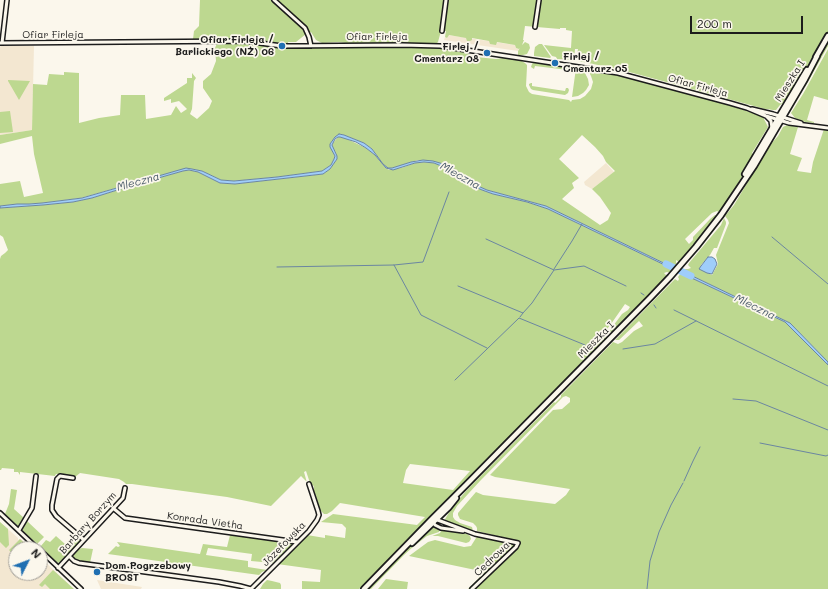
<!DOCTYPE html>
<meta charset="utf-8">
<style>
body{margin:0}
#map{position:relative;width:828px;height:589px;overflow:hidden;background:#fbf7ec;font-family:Mali,sans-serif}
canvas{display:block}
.north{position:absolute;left:8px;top:541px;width:40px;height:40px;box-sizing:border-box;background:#fbf7ec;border:1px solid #a29f99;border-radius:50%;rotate:48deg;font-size:11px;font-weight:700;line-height:16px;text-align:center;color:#1c1c1c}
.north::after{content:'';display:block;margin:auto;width:14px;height:18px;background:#1f6fb2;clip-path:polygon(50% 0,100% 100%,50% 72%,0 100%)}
.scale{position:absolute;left:690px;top:16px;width:113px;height:18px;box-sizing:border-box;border:2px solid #1c1c1c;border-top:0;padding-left:5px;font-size:12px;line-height:14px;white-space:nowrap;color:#1c1c1c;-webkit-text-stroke:3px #fbf7ec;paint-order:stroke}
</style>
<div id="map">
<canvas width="828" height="589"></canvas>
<div class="north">N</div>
<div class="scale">200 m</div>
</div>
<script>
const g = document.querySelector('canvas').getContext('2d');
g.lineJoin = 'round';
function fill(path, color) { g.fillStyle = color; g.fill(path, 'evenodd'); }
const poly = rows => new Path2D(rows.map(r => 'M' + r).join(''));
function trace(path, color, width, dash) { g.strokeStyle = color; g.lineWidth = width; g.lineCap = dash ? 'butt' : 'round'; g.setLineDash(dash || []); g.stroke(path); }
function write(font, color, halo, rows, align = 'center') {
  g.font = font + ' Mali,sans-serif'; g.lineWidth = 3.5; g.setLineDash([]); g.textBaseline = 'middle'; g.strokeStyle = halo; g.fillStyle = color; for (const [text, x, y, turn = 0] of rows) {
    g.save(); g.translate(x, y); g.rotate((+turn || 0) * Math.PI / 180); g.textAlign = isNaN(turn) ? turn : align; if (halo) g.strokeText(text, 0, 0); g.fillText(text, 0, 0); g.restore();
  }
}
const built = poly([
 [448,35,515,45,516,48,519,49,518,51,444,40,445,37,447,38],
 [1,46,34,46,32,130,0,135,0,47],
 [606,163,614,172,592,189,585,185,584,182],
 [0,522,18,538,18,540,20,539,22,540,31,549,16,549,16,573,40,573,40,557,74,589,0,589],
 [97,580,142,587,141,589,101,589]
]);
const green = poly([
 [200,0,828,0,828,32,785,104,783,103,780,105,776,110,773,110,767,109,765,109,688,88,689,85,686,85,685,87,618,69,578,61,581,56,577,55,578,49,575,49,574,60,557,59,556,57,552,56,544,45,571,48,572,31,566,30,566,28,560,28,560,29,525,26,523,40,524,40,522,45,525,42,529,44,530,48,527,54,523,55,518,55,518,51,520,48,519,49,516,48,515,45,497,42,496,45,490,44,489,41,472,38,472,40,470,41,467,41,466,38,449,35,447,38,445,37,446,31,441,31,438,42,436,44,408,43,346,43,338,42,322,43,316,40,311,32,306,34,296,42,288,42,289,48,428,47,466,52,466,53,476,57,496,59,503,58,504,58,518,59,525,63,527,65,527,67,526,86,529,92,532,94,569,100,571,102,572,100,580,99,585,96,591,89,593,82,591,76,588,70,594,70,594,72,601,73,602,72,626,77,686,93,723,103,764,117,764,119,768,127,752,153,753,154,751,160,736,187,719,212,717,211,712,213,685,239,689,244,693,240,693,237,710,219,715,215,718,215,707,229,679,262,676,260,676,262,677,265,674,268,546,206,487,190,478,186,454,169,440,163,418,160,392,168,388,168,383,164,372,149,364,143,359,141,341,134,339,134,330,144,335,157,331,165,322,171,277,177,234,181,221,180,202,171,192,169,176,171,81,198,42,203,29,204,17,204,0,206,0,184,20,181,24,197,43,193,34,154,32,136,0,144,0,135,32,130,33,84,47,85,49,74,64,75,64,72,79,73,79,123,99,118,120,115,121,95,145,95,146,119,171,115,176,106,181,113,187,109,179,101,171,103,171,99,164,101,164,98,187,83,187,78,192,78,192,73,196,78,194,81,192,109,190,114,197,119,209,108,212,101,203,88,203,81,211,74,216,61,215,48,220,37,208,36,206,39,193,39,194,31,199,26],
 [582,135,595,147,603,156,606,162,615,171,592,189,600,197,611,213,608,220,600,225,562,199,574,188,572,183,579,178,559,159],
 [828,40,828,46,805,87,804,86,807,78],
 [539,44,542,44,551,57,550,58,534,56,534,53,535,47],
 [828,49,828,100,814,96,807,120,814,122,814,123,805,122,795,118,791,113,803,94],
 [534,62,569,67,572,70,571,73,568,73,568,70,535,66,534,69,531,67,532,64],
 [576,68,581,69,585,73,588,79,589,85,586,90,583,93,578,96,572,97],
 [8,80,30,81,19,100,8,81],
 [531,83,532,83,532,86,565,91,566,88,568,88,569,90,568,93,565,95,533,90,531,89,529,85,529,84],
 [10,111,13,132,0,133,0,112],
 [787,125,798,127,790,154,802,158,797,171,811,173,813,162,824,129,828,130,828,362,790,323,682,271,685,269,688,269,691,268,688,265,689,263,721,225,724,218,726,222,726,224,717,248,714,248,710,255,701,265,700,269,712,275,718,264,716,255,729,223,728,220,725,216,734,205,770,145,778,136,783,127],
 [338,137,340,137,345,138,366,148,375,155,386,168,389,170,401,168,415,163,424,162,434,163,451,170,473,186,482,190,493,194,527,202,548,209,673,269,670,273,667,272,664,273,667,276,611,334,610,334,609,333,610,330,622,314,628,310,630,307,625,304,611,324,607,329,606,331,606,338,475,472,359,589,302,589,302,581,320,582,321,570,277,564,307,535,325,538,325,535,345,538,346,528,342,524,321,522,333,514,417,525,425,517,340,503,332,511,327,514,324,514,320,510,314,491,314,487,313,485,311,486,306,471,304,472,309,490,307,482,301,476,271,506,227,497,132,484,126,484,124,482,119,479,80,473,75,477,56,474,55,476,20,472,20,475,18,472,14,472,14,469,2,468,1,470,0,470,0,259,1,256,5,253,8,250,3,237,0,235,0,208,43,205,73,202,92,198,130,186,183,171,189,170,198,172,220,183,235,184,323,174,330,169,337,159,336,153,332,146,333,143],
 [410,464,470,471,453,490,403,483,406,470],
 [681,273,785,322,828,365,828,589,468,589,485,572,409,556,428,542,435,540,464,547,471,546,476,538,478,536,514,544,514,547,517,548,518,547,519,543,518,541,477,531,477,528,476,526,473,523,460,519,458,515,458,513,476,492,483,495,555,504,566,495,570,489,495,477,490,475,553,410,562,409,570,402,570,398,566,396,563,397,554,406,480,481,457,506,453,513,453,517,455,520,460,523,472,527,473,531,444,521,451,509,466,491,554,402,555,403,561,397,561,395,613,342,618,344,622,342,634,331,643,326,639,321,619,340,615,340,675,279,678,281,679,279,678,277],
 [11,489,17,490,14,509,24,518,30,509,20,526,18,526,5,514,9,504],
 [27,521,44,537,37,544,23,531,22,528],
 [0,522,8,529,9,545,6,548,0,542],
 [433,527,440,529,439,532,427,536,414,546,404,555,371,589,368,589,401,554,430,528],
 [442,529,467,534,470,536,471,539,469,542,466,543,438,536,432,536,427,538,440,533],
 [75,534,80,541,65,557,65,558,59,563,56,562,40,547,46,540,50,542,56,536,65,544],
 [230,535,292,543,293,544,273,563,251,561,252,554,208,548,206,555,248,561,248,567,267,570,262,572,259,575,108,554,116,546,118,547,120,546,117,542,200,554,203,544,227,547],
 [20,539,31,549,16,549,16,557,9,550],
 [82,548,93,549,90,563,78,561,73,557,73,555,77,550],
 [53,570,74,589,50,589,45,584,42,587,39,585],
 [386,579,408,582,407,589,378,589],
 [267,580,272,581,280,583,281,585,281,589,260,589,263,584]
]);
const water = poly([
 [339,134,344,135,364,143,372,149,383,164,388,168,392,168,411,162,423,160,433,161,440,163,454,169,478,186,487,190,546,206,674,268,673,269,548,209,527,202,493,194,482,190,473,186,451,170,434,163,424,162,415,163,393,170,386,168,375,155,366,148,356,142,340,137,338,137,335,139,332,145,337,156,337,159,330,169,323,174,235,184,220,183,198,172,189,170,183,171,130,186,92,198,73,202,43,205,0,208,0,206,17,204,29,204,42,203,82,198,186,168,192,169,202,171,221,180,234,181,277,177,322,171,331,165,334,159,335,156,330,147,330,144,335,137,339,134],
 [708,257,712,257,715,259,717,264,712,274,707,273,699,269,701,266,708,257],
 [682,271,790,323,828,362,828,365,785,322,681,273,682,271]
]);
const stream = poly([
 [772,237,828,284],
 [486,239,554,270,532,303,523,313],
 [394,265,421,315,487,348],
 [277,267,394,265,423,262,449,192],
 [554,269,572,241,582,224],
 [554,270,584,266,626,286],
 [458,286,523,313,520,317],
 [641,293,644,295],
 [654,305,656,308],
 [674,310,828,386],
 [623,349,655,344,696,321],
 [455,380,519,318,585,345],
 [733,399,756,401,828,430],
 [760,443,826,456,828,455],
 [684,481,693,461,700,447],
 [647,589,650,561,659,532,671,505,683,483]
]);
const river = poly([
 [666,264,691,276]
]);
const street = poly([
 [274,0,305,28,309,37,311,46],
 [535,27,539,0],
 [442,31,446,0],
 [0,43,245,41,282,46,402,45,440,46,618,73,730,103,747,108,766,116,789,123,828,128],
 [2,43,7,0],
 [752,109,773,114,801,123],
 [767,117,771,121,772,128],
 [73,478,60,476,57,479,52,505,52,510,56,516,84,540],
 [113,508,125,518,297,542],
 [0,513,38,549],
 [435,519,475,534,518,543,516,547,472,589],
 [433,522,435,525,441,528,463,531],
 [19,530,32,508,36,476],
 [40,550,81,589],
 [69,556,74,561,79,563,219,582,240,586,251,589],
 [58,568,123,498,125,488],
 [251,589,309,531,317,520,319,515,318,511,309,484]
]);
const secondary = poly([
 [816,57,828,36],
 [745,174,807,70],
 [412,543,448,508,456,498],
 [364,589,432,519,466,485,650,298,670,277,696,247,721,215,754,166,805,79,817,56]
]);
const markers = [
 [282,46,4,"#1f6fb2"],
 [487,53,4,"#1f6fb2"],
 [555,63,4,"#1f6fb2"],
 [97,572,4,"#1f6fb2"]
];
const streetNames = [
 ["Ofiar Firleja",53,35],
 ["Ofiar Firleja",377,37],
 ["Mieszka I",790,81,-58],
 ["Ofiar Firleja",698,86,15],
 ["Mieszka I",596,340,-45],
 ["Konrada Vietha",205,521,8],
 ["Barbary Borzym",88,523,-48],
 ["Józefowska",284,544,-46],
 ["Cedrowa",492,559,-44]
];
const poiNames = [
 ["Ofiar Firleja /",274,40],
 ["Barlickiego (NŻ) 06",274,52],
 ["Firlej /",479,47],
 ["Cmentarz 08",479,59],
 ["Firlej /",563,57,"left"],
 ["Cmentarz 05",563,69,"left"],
 ["Dom Pogrzebowy",105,566,"left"],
 ["BROST",105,578,"left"]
];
const waterNames = [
 ["Mleczna",460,176,29],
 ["Mleczna",138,182,-15],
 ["Mleczna",755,307,26]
];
fill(built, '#f3e7d1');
fill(green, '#bdd890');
fill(water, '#9fcdfa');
trace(water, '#6b86a1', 1);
trace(stream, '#6b86a1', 1);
trace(river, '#9fcdfa', 7);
trace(street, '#1c1c1c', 6);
trace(secondary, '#1c1c1c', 8);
trace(street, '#fbf7ec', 3);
trace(secondary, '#fbf7ec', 4.5);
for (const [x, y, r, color] of markers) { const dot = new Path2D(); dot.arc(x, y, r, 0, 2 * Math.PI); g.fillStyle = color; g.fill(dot); trace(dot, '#fbf7ec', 1.5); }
write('10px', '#1c1c1c', '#fbf7ec', streetNames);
write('bold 10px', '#1c1c1c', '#fbf7ec', poiNames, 'right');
write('italic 11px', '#4a5a6a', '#fbf7ec', waterNames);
</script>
